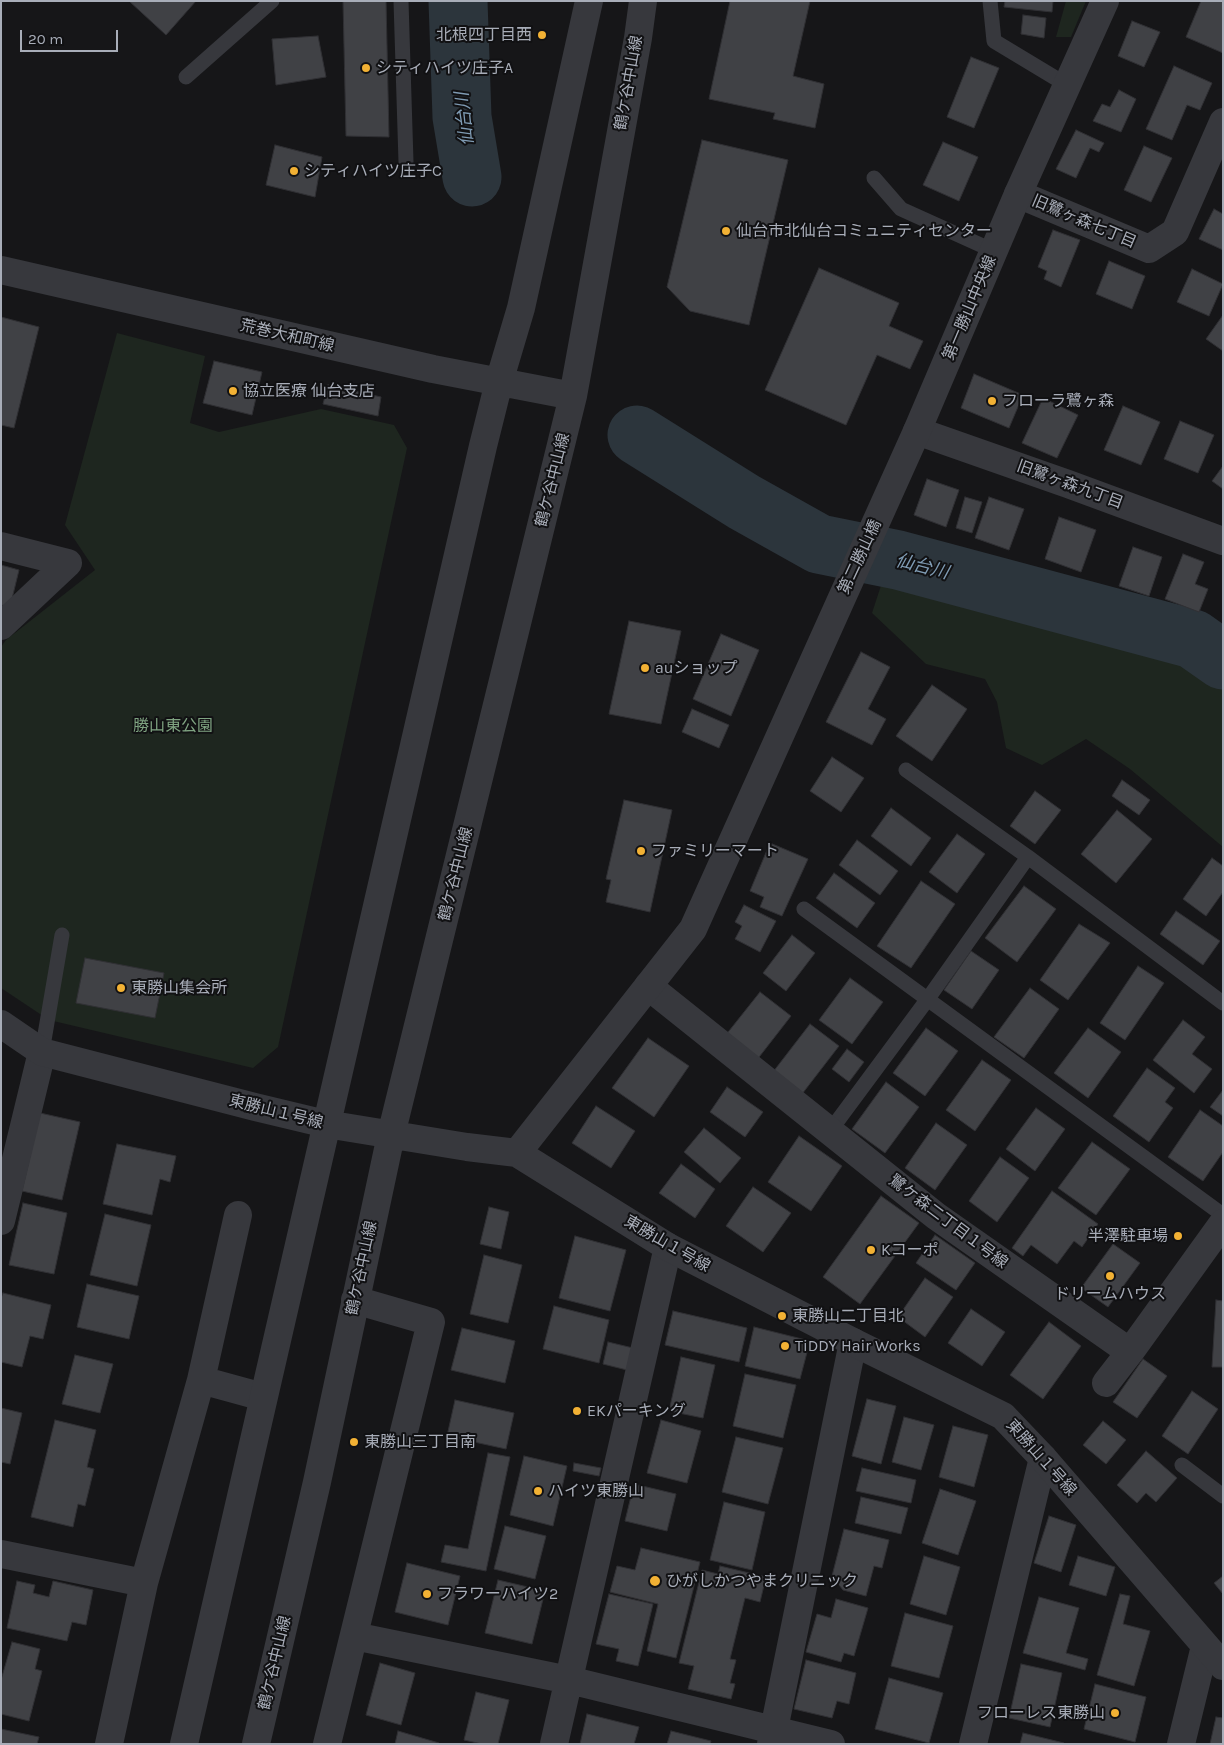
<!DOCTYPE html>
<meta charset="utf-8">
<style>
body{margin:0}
#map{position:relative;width:1224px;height:1745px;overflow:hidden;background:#161618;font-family:Karla,sans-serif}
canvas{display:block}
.frame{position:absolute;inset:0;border:2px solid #a8adb8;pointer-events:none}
.scale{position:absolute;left:20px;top:30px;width:98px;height:22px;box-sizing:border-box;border:2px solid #a8adb8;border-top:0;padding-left:6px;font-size:15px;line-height:18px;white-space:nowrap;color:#a8adb8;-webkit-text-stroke:4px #111113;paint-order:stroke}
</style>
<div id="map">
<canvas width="1224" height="1745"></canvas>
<div class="frame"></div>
<div class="scale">20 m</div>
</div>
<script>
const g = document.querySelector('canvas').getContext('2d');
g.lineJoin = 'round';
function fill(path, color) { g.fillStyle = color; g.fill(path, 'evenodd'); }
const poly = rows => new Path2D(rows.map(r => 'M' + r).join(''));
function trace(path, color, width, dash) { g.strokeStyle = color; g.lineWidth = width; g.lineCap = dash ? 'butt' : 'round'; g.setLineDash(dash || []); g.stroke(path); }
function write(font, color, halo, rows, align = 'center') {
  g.font = font + ' Karla,"Noto Sans JP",sans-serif'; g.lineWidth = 4; g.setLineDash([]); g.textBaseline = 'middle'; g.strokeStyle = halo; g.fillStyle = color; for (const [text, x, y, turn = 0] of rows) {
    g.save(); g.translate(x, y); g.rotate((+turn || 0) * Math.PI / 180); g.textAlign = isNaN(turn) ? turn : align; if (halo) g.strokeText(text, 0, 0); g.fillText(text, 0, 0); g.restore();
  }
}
const green = poly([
 [1066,1,1086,1,1071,37,1056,37],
 [117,333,205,356,190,423,219,432,321,409,394,425,407,448,278,1047,253,1068,49,1020,1,988,1,647,6,640,95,570,65,525],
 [888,564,1074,615,1167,650,1223,678,1223,847,1130,769,1086,739,1042,765,1006,748,997,702,985,679,926,664,872,613]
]);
const river = poly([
 [458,1,462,117,472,177],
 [637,435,744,502,819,544,898,560,1193,639,1223,660]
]);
const building = poly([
 [129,1,196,1,166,35,129,1],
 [343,1,386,1,389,137,346,136,343,1],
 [730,1,810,1,793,76,824,84,815,128,773,119,775,113,709,99,730,1],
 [1005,1,1053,1,1052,12,1004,7,1005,1],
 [1201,1,1223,1,1223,53,1186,37,1201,1],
 [1023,15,1046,18,1044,38,1021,34,1023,15],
 [1132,21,1160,32,1144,67,1118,56,1132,21],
 [318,36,326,77,276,85,272,39,318,36],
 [971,57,999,68,974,128,947,117,971,57],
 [1174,66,1212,83,1200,110,1187,105,1172,140,1146,129,1174,66],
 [1119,90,1136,99,1121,132,1093,121,1102,104,1110,107,1119,90],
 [1076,130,1104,143,1099,152,1090,148,1076,178,1056,169,1076,130],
 [702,140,788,160,749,325,690,311,667,287,702,140],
 [943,142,978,157,959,201,923,185,943,142],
 [275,145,322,157,315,197,266,185,275,145],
 [1144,146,1172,158,1151,202,1124,190,1144,146],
 [1214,209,1223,214,1223,250,1199,239,1214,209],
 [1053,230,1080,240,1061,287,1044,279,1047,271,1038,267,1053,230],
 [1109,261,1145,276,1132,309,1096,294,1109,261],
 [819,268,899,303,889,326,923,341,910,369,877,355,846,425,765,390,819,268],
 [1192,269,1223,284,1209,316,1177,302,1192,269],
 [1223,315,1223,351,1206,339,1223,315],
 [1,317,39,327,14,428,1,425,1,317],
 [214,361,262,372,252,415,203,403,214,361],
 [974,374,1023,395,1009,428,961,408,974,374],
 [328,385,381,397,378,416,323,404,328,385],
 [1043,398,1078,415,1057,458,1022,443,1043,398],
 [1123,406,1160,422,1141,465,1104,450,1123,406],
 [1180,421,1214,435,1198,473,1164,459,1180,421],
 [1223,466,1223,489,1212,481,1223,466],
 [927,479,959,490,946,527,914,515,927,479],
 [965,497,982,502,972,533,956,528,965,497],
 [989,497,1024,509,1009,550,975,538,989,497],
 [1059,517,1096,530,1081,572,1045,559,1059,517],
 [1133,547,1162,557,1149,596,1119,586,1133,547],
 [1183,554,1204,562,1195,584,1208,589,1199,612,1165,599,1183,554],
 [1,565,19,570,10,607,1,605,1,565],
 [629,621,681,631,661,724,609,714,629,621],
 [721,634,759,650,731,716,693,699,721,634],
 [861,652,890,667,868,709,886,719,872,745,826,722,861,652],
 [932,685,967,709,932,761,896,736,932,685],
 [692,709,729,725,719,748,682,732,692,709],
 [832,757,864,778,841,812,810,791,832,757],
 [1122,780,1150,800,1139,815,1112,796,1122,780],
 [1035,791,1061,810,1035,844,1010,826,1035,791],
 [624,800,672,810,650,912,606,902,611,880,606,879,624,800],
 [891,808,931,838,911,866,871,836,891,808],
 [1117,810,1152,839,1116,883,1081,854,1117,810],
 [957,834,985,854,957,893,929,872,957,834],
 [857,840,898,871,880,895,839,865,857,840],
 [770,843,808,859,782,916,760,907,764,897,750,891,770,843],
 [1212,858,1223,866,1223,892,1206,916,1183,899,1212,858],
 [834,873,875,903,857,928,816,898,834,873],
 [921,881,955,904,911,968,877,946,921,881],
 [1024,886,1056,909,1017,962,985,938,1024,886],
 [744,905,776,921,760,952,735,939,742,926,735,922,744,905],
 [1176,911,1220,941,1203,965,1160,934,1176,911],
 [1079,924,1110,943,1068,1000,1040,980,1079,924],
 [792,935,815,953,786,991,763,973,792,935],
 [971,951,999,970,972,1009,944,990,971,951],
 [85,958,164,973,155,1018,76,1003,85,958],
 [1138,966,1164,983,1125,1040,1100,1023,1138,966],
 [850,978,883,1002,852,1044,819,1020,850,978],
 [1030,988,1059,1009,1024,1058,994,1037,1030,988],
 [760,992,791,1016,756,1061,725,1036,760,992],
 [1183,1020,1205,1037,1192,1054,1212,1069,1194,1093,1153,1060,1183,1020],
 [810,1024,839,1046,802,1094,773,1072,810,1024],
 [926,1028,958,1051,925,1096,893,1073,926,1028],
 [1088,1028,1121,1052,1088,1098,1054,1073,1088,1028],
 [648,1038,689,1066,654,1117,612,1088,648,1038],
 [847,1049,864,1062,849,1082,832,1069,847,1049],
 [982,1060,1011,1080,975,1131,946,1110,982,1060],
 [1147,1068,1175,1088,1165,1102,1173,1108,1149,1142,1113,1116,1147,1068],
 [886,1082,919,1107,885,1153,852,1129,886,1082],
 [727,1087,763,1112,745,1137,710,1112,727,1087],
 [1223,1090,1223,1116,1210,1107,1223,1090],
 [596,1106,635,1131,611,1168,572,1143,596,1106],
 [1036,1108,1065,1129,1035,1171,1006,1149,1036,1108],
 [1200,1110,1223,1126,1223,1152,1203,1181,1168,1157,1200,1110],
 [40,1113,80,1122,62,1200,22,1191,40,1113],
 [936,1123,967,1145,935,1190,905,1168,936,1123],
 [704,1128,741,1158,720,1183,684,1152,704,1128],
 [799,1136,842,1166,811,1211,768,1182,799,1136],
 [1092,1142,1130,1169,1096,1215,1058,1188,1092,1142],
 [117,1144,176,1156,170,1182,160,1179,152,1215,103,1204,117,1144],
 [1000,1157,1029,1178,997,1222,969,1201,1000,1157],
 [681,1164,715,1189,695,1218,659,1193,681,1164],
 [753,1187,791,1213,763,1252,726,1226,753,1187],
 [1052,1191,1098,1224,1082,1247,1074,1241,1057,1264,1031,1245,1023,1256,1012,1248,1052,1191],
 [881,1196,919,1223,860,1304,823,1277,881,1196],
 [23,1203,67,1213,54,1274,9,1265,23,1203],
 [489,1207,509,1212,501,1249,480,1244,489,1207],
 [105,1214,151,1225,137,1286,90,1275,105,1214],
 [935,1235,975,1263,956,1290,916,1263,935,1235],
 [575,1236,626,1250,610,1311,559,1298,575,1236],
 [1113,1244,1140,1263,1108,1307,1081,1288,1113,1244],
 [484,1255,522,1265,508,1323,470,1314,484,1255],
 [925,1278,953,1297,925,1337,898,1317,925,1278],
 [87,1284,139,1296,129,1339,77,1327,87,1284],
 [3,1293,51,1305,43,1339,30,1336,22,1367,1,1362,1,1298,3,1293],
 [1216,1300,1223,1301,1223,1367,1212,1367,1216,1300],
 [554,1306,609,1320,599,1363,543,1349,554,1306],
 [971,1309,1005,1332,982,1366,948,1343,971,1309],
 [673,1311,747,1328,739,1362,665,1345,673,1311],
 [1049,1322,1081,1346,1043,1399,1010,1375,1049,1322],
 [754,1327,810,1341,800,1379,745,1366,754,1327],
 [462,1328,515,1341,505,1383,451,1370,462,1328],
 [608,1342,633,1348,627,1370,603,1364,608,1342],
 [75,1355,113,1364,100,1413,62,1404,75,1355],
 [681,1357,715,1365,703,1418,669,1411,681,1357],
 [1143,1359,1167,1376,1137,1418,1113,1402,1143,1359],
 [745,1374,796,1385,783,1438,733,1426,745,1374],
 [1192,1391,1218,1409,1188,1454,1162,1436,1192,1391],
 [867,1399,896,1406,881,1464,852,1456,867,1399],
 [455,1400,514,1413,506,1449,447,1436,455,1400],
 [1,1408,22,1413,10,1464,1,1462,1,1408],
 [904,1417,934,1425,921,1470,892,1462,904,1417],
 [55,1420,96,1430,87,1467,94,1469,85,1506,78,1504,73,1527,31,1517,55,1420],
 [661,1420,701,1431,687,1483,647,1473,661,1420],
 [1103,1421,1126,1440,1106,1464,1083,1445,1103,1421],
 [953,1426,988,1435,974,1487,939,1477,953,1426],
 [736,1437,783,1448,768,1504,722,1492,736,1437],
 [1146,1451,1177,1478,1156,1502,1146,1493,1137,1503,1117,1485,1146,1451],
 [488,1453,510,1457,486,1571,441,1562,445,1545,468,1549,488,1453],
 [524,1456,567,1466,553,1526,510,1515,524,1456],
 [574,1463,601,1468,599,1476,573,1471,574,1463],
 [862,1468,916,1480,911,1503,856,1491,862,1468],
 [634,1484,676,1494,667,1531,625,1521,634,1484],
 [940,1489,976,1501,958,1555,922,1543,940,1489],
 [861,1497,908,1508,901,1534,855,1523,861,1497],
 [724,1502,765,1512,752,1570,710,1560,724,1502],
 [1049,1516,1076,1525,1061,1572,1034,1563,1049,1516],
 [505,1526,546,1536,535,1579,494,1569,505,1526],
 [844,1529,889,1540,882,1568,874,1566,866,1596,843,1590,832,1576,844,1529],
 [641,1548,700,1562,676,1658,647,1651,658,1604,610,1592,617,1566,635,1570,641,1548],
 [924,1556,960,1567,946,1615,910,1604,924,1556],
 [1078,1556,1115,1567,1106,1596,1069,1585,1078,1556],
 [407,1563,460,1576,448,1625,395,1612,407,1563],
 [720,1566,766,1577,760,1602,745,1598,730,1659,736,1660,730,1683,735,1684,731,1699,688,1689,694,1666,679,1663,702,1570,718,1574,720,1566],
 [1223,1576,1223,1594,1214,1583,1223,1576],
 [498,1580,545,1591,532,1644,485,1633,498,1580],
 [17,1581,35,1585,33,1593,49,1597,53,1581,93,1590,86,1625,72,1622,67,1641,7,1628,17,1581],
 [609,1594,653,1604,638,1666,616,1661,619,1649,596,1644,609,1594],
 [1120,1594,1130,1596,1123,1624,1150,1631,1134,1686,1097,1675,1120,1594],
 [1039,1597,1079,1608,1066,1653,1088,1659,1085,1670,1023,1653,1039,1597],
 [836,1599,868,1608,854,1656,844,1653,841,1662,806,1652,817,1614,831,1618,836,1599],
 [905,1613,953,1626,939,1678,891,1666,905,1613],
 [12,1642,40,1649,35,1669,42,1671,29,1721,1,1714,1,1680,12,1642],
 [806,1660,856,1673,849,1704,837,1701,832,1718,794,1709,806,1660],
 [380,1663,415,1673,401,1725,366,1715,380,1663],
 [1021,1664,1062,1673,1050,1727,1009,1718,1021,1664],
 [889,1678,943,1693,929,1743,875,1729,889,1678],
 [1095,1684,1146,1697,1135,1742,1084,1729,1095,1684],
 [476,1692,509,1700,498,1744,482,1744,464,1740,476,1692],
 [587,1714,639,1727,634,1744,580,1744,587,1714],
 [1216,1717,1223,1718,1223,1744,1210,1744,1216,1717],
 [1,1729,39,1737,37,1744,1,1744,1,1729],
 [398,1731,439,1743,439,1744,395,1744,398,1731],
 [671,1731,711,1741,710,1744,667,1744,671,1731],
 [1023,1733,1064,1743,1064,1744,1020,1744,1023,1733]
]);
const service = poly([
 [401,1,406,162],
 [990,1,994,41,1067,85],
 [186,77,272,1],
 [874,178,901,209,994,251],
 [906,770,1028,857,1223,1003],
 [804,909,1223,1215],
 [42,1052,62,935],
 [830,1131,927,1000,1028,857],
 [1182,1465,1223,1496]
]);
const minor = poly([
 [1018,194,1149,249,1175,232,1223,122],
 [917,431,1068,484,1223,541],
 [1,546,68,563,1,626],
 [648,986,936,1216,1130,1352,1223,1223],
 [1,1221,42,1052],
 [201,1380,263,1397],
 [1106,1383,1130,1352],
 [1,1554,144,1583],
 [354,1636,569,1680,831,1744],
 [109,1744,144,1583,201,1380,238,1215],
 [327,1744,431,1322,355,1300],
 [554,1744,668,1247],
 [771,1744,853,1342],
 [973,1744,1043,1458],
 [1181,1744,1205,1646]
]);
const tertiary = poly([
 [1,270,433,369,573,396],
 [1,1024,42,1052,255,1107,326,1124,467,1147,517,1153,668,1247,853,1342,1003,1416,1043,1458,1223,1666],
 [517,1153,693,929,917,431,1018,194,1105,1],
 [184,1744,483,446,499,382,521,308,589,1],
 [256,1744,317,1482,391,1135,573,396,638,38,643,1]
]);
const markers = [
 [542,35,5,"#f2b134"],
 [366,68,5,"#f2b134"],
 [294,171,5,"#f2b134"],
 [726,231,5,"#f2b134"],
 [233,391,5,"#f2b134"],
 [992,401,5,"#f2b134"],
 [645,668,5,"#f2b134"],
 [641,851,5,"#f2b134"],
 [121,988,5,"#f2b134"],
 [1178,1236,5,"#f2b134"],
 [871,1250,5,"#f2b134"],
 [1110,1276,5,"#f2b134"],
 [782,1316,5,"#f2b134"],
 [785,1346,5,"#f2b134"],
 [577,1411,5,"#f2b134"],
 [354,1442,5,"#f2b134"],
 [538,1491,5,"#f2b134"],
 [655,1581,6,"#f2b134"],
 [427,1594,5,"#f2b134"],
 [1115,1713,5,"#f2b134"]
];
const poiNames = [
 ["北根四丁目西",532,35,"right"],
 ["シティハイツ庄子A",376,68],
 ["シティハイツ庄子C",304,171],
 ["仙台市北仙台コミュニティセンター",736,231],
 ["協立医療 仙台支店",243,391],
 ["フローラ鷺ヶ森",1002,401],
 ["auショップ",655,668],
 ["ファミリーマート",651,851],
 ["東勝山集会所",131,988],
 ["半澤駐車場",1168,1236,"right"],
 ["Kコーポ",881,1250],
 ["ドリームハウス",1110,1294,"center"],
 ["東勝山二丁目北",792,1316],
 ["TiDDY Hair Works",795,1346],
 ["EKパーキング",587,1411],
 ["東勝山三丁目南",364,1442],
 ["ハイツ東勝山",548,1491],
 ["ひがしかつやまクリニック",666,1581],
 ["フラワーハイツ2",437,1594],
 ["フローレス東勝山",1105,1713,"right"]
];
const streetNames = [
 ["鶴ケ谷中山線",629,83,-80],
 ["旧鷺ヶ森七丁目",1084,222,23],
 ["第一勝山中央線",970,308,-67],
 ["荒巻大和町線",287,336,13],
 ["鶴ケ谷中山線",553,480,-76],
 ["旧鷺ヶ森九丁目",1070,485,20],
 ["第二勝山橋",860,557,-65],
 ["鶴ケ谷中山線",456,874,-76],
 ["東勝山１号線",276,1112,14],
 ["鷺ケ森二丁目１号線",948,1222,37],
 ["東勝山１号線",667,1244,30],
 ["鶴ケ谷中山線",362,1268,-78],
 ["東勝山１号線",1041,1458,48],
 ["鶴ケ谷中山線",275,1663,-77]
];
const parkNames = [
 ["勝山東公園",173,726]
];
const waterNames = [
 ["仙台川",465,119,-96],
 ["仙台川",922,567,14]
];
fill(green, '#1e261f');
trace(river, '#2c353c', 59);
fill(building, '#404145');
trace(building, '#303034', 1);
trace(service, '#37383d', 15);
trace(minor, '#37383d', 28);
trace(tertiary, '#37383d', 28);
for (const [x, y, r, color] of markers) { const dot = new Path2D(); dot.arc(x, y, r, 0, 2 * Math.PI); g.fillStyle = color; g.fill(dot); trace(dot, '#111113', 2); }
write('16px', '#a8adb8', '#111113', poiNames, 'left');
write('16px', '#a8adb8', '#111113', streetNames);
write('16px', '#7fa381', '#111113', parkNames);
write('italic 18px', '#7f9bb3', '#111113', waterNames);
</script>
